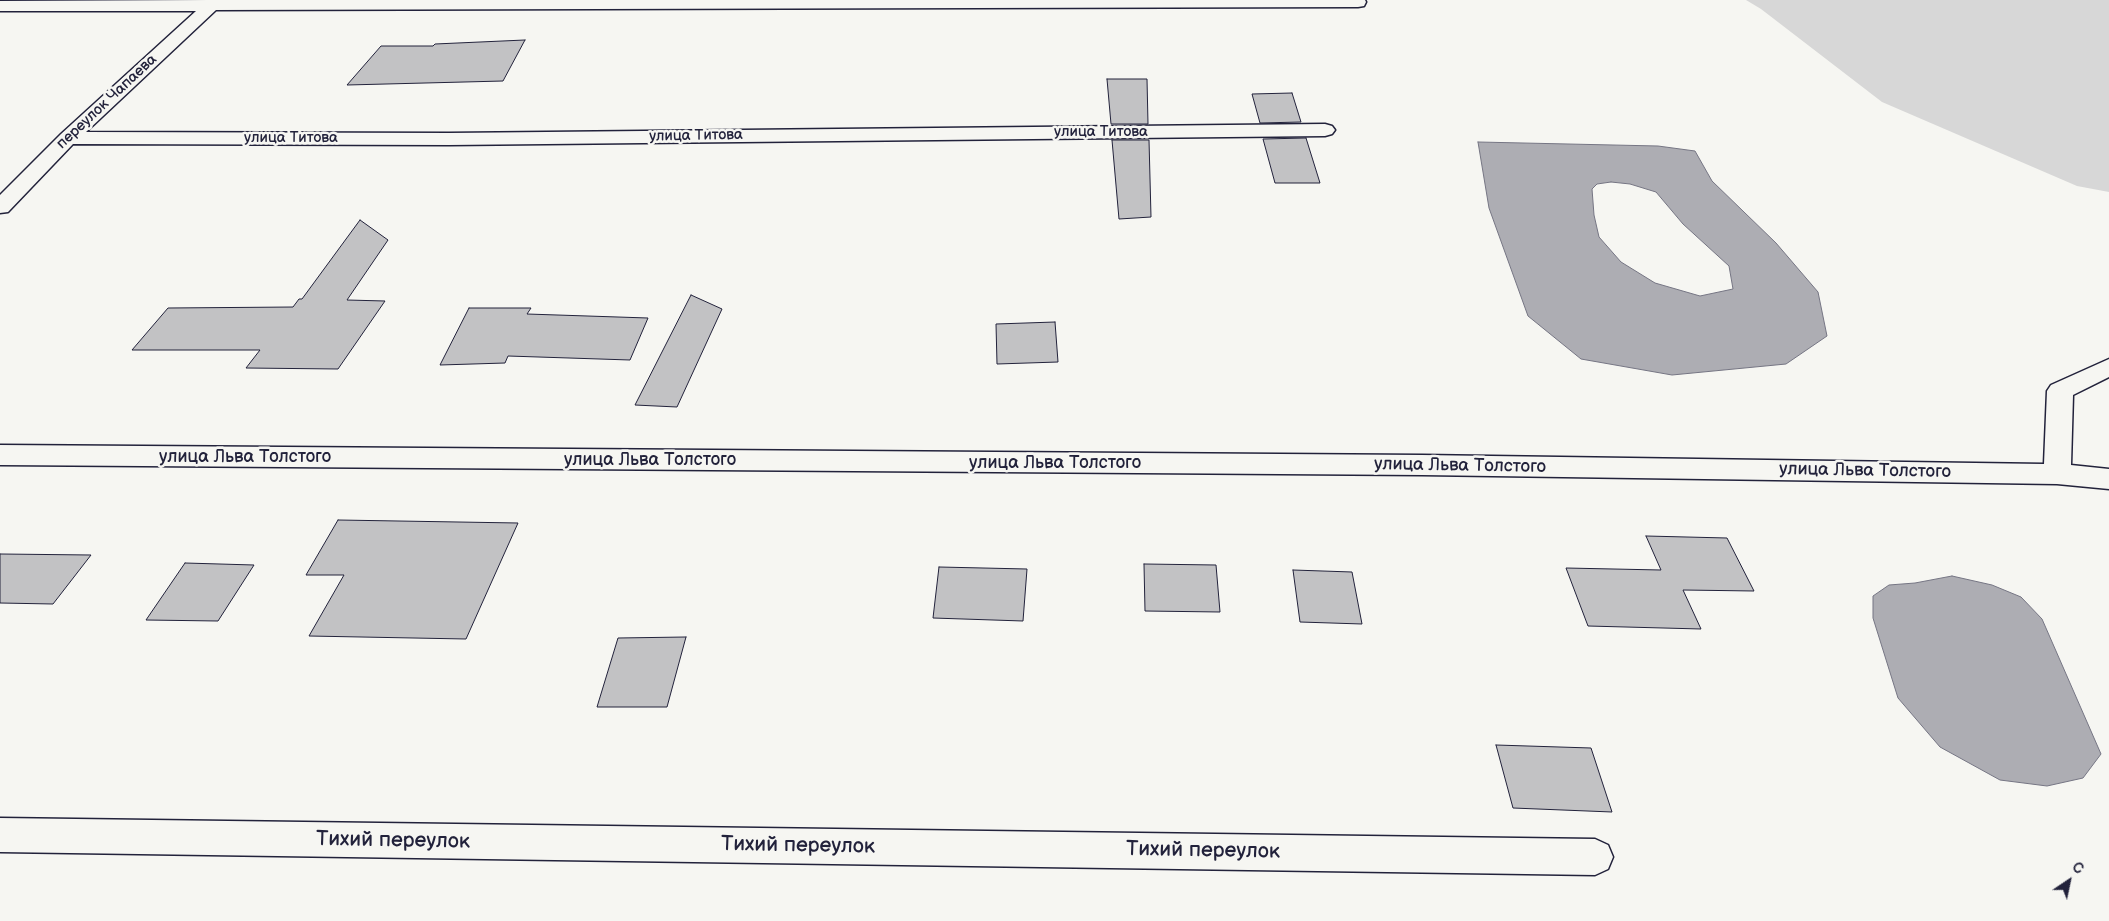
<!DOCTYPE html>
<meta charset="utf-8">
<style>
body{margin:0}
#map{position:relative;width:2109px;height:921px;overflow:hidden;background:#f6f6f2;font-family:"Balsamiq Sans",sans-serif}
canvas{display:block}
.north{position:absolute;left:2044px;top:856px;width:50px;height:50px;-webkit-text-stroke:4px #f6f6f2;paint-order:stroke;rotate:34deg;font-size:14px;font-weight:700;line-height:20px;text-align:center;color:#22223b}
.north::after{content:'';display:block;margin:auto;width:18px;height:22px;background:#22223b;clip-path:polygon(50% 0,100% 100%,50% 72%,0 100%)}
</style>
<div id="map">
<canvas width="2109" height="921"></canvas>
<div class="north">С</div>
</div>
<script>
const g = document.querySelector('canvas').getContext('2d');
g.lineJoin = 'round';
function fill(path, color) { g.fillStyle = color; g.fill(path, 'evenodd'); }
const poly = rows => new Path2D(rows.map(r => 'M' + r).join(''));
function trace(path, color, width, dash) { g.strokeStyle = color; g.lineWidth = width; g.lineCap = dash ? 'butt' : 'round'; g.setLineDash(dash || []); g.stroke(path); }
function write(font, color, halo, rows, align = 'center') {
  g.font = font + ' "Balsamiq Sans",sans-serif'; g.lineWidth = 5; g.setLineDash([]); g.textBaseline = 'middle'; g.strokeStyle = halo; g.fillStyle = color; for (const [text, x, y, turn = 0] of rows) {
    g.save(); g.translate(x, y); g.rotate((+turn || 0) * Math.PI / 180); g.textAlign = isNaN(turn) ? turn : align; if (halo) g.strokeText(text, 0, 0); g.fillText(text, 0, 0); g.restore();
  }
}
const green = poly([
 [1746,0,2109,0,2109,192,2077,186,1882,102,1761,9]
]);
const water = poly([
 [1478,142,1658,146,1695,151,1712,181,1776,243,1818,292,1827,336,1786,364,1672,375,1581,359,1528,316,1489,208,1478,142],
 [1611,182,1630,184,1656,192,1683,224,1729,266,1733,289,1700,296,1655,283,1621,262,1599,237,1594,215,1592,189,1597,184,1611,182],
 [1952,576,1992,585,2021,597,2042,619,2101,754,2083,778,2047,786,2000,780,1940,747,1898,698,1873,618,1873,596,1889,585,1915,583,1952,576]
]);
const building = poly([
 [525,40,503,81,347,85,381,46,433,46,435,44,525,40],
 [1107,79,1147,79,1148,124,1111,124,1107,79],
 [1292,93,1301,122,1260,123,1252,94,1292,93],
 [1306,138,1320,183,1275,183,1263,139,1306,138],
 [1112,140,1149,140,1151,217,1119,219,1112,140],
 [360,220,388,240,347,300,385,301,338,369,246,368,260,350,132,350,168,308,293,307,299,299,302,299,360,220],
 [691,295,722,309,677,407,635,405,691,295],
 [469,308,531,308,527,314,648,318,630,360,508,356,505,363,440,365,469,308],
 [1055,322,1058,362,997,364,996,324,1055,322],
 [338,520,518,523,466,639,309,636,344,575,306,575,338,520],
 [1646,536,1727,538,1754,591,1683,590,1701,629,1588,626,1566,568,1661,570,1646,536],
 [0,554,91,555,53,604,0,603,0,554],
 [185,563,254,565,218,621,146,620,185,563],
 [1144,564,1216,565,1220,612,1145,611,1144,564],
 [939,567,1027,569,1023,621,933,618,939,567],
 [1293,570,1352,572,1362,624,1300,622,1293,570],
 [686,637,667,707,597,707,618,638,686,637],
 [1496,745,1591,748,1612,812,1513,808,1496,745]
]);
const minor = poly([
 [207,0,1365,0,1366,2,1364,6,1358,7,216,10,86,132,449,133,1325,124,1332,126,1335,130,1332,134,1325,136,449,145,73,144,8,212,0,213,0,195,61,134,196,11,0,11,0,1,207,0],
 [2109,359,2109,377,2073,395,2071,465,2109,469,2109,489,2057,484,1422,475,0,465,0,445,1422,455,2044,464,2047,391,2051,385,2109,359],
 [0,818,1595,839,1608,845,1613,857,1608,869,1595,875,0,852,0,818]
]);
const farStreetnames = [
 ["переулок Чапаева",107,102,-43],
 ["улица Титова",1101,132],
 ["улица Титова",696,136,-1],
 ["улица Титова",291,138]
];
const streetNames = [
 ["улица Льва Толстого",245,457],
 ["улица Льва Толстого",650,460],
 ["улица Льва Толстого",1055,463],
 ["улица Льва Толстого",1460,466,1],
 ["улица Льва Толстого",1865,471,1]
];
const nearStreetnames = [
 ["Тихий переулок",393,841,1],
 ["Тихий переулок",798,846,1],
 ["Тихий переулок",1203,851,1]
];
fill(green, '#d7d7d7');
fill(water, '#adadb3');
trace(water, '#757583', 1);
fill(building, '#c2c2c4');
trace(building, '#22223b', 1);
trace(minor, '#22223b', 3);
fill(minor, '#f6f6f2');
write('15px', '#22223b', '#f6f6f2', farStreetnames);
write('18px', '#22223b', '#f6f6f2', streetNames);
write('21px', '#22223b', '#f6f6f2', nearStreetnames);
</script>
